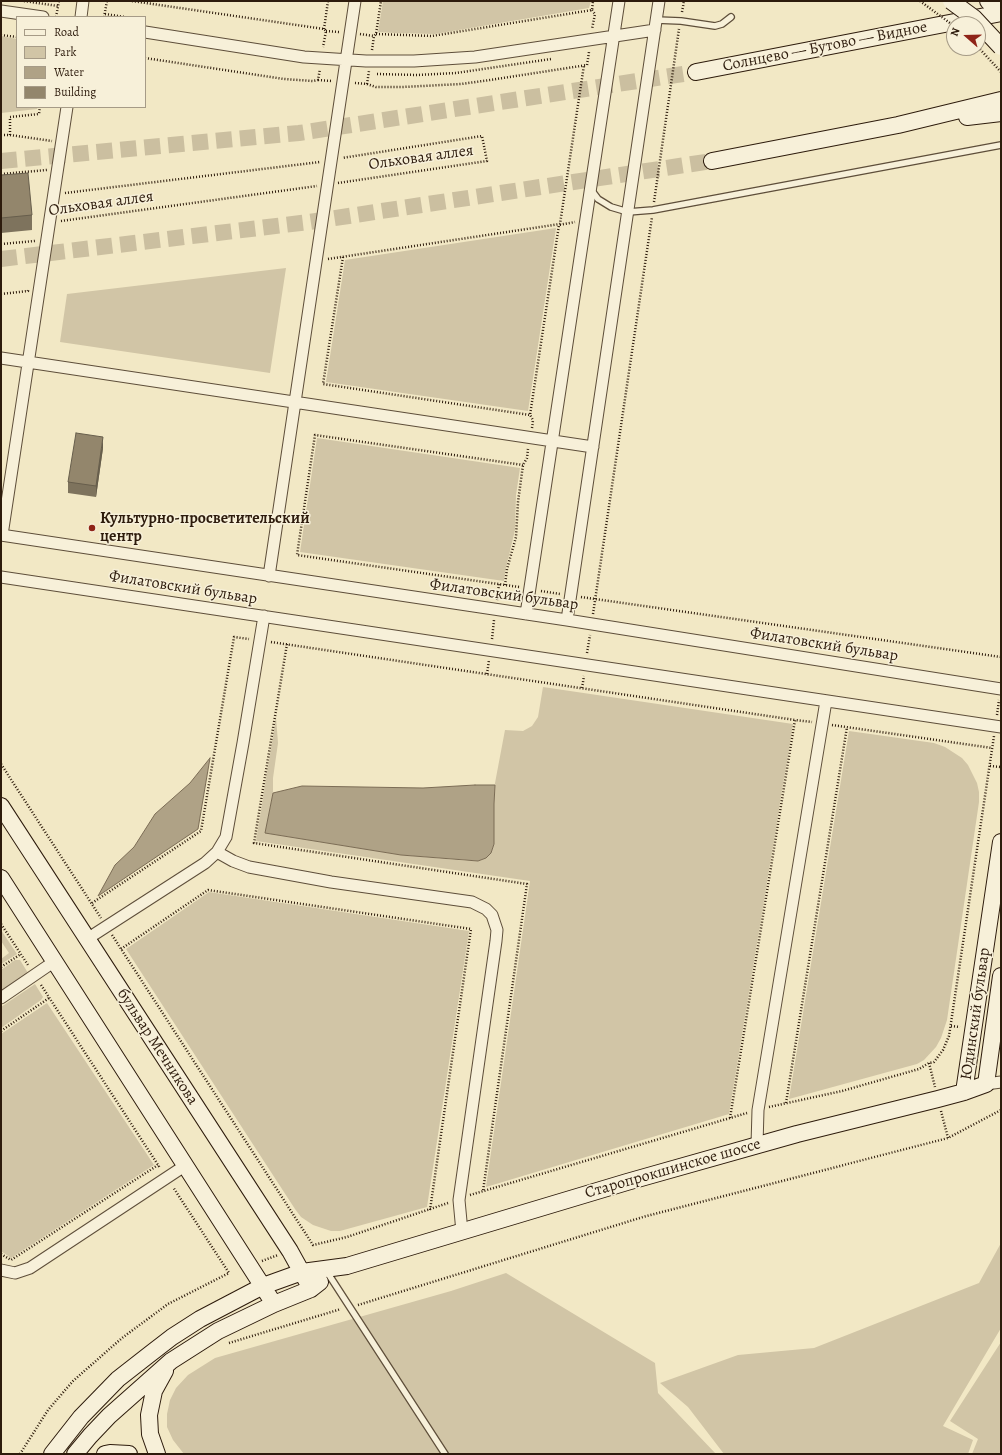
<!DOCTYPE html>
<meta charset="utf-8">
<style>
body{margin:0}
#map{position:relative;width:1002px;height:1455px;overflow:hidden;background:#f2e8c5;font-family:Alegreya,serif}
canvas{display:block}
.frame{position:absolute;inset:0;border:2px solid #2d1b0c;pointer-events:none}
.legend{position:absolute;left:16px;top:16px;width:130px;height:92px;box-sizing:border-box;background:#f7f0d9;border:1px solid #a69b87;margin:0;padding:5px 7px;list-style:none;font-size:12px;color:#2d1b0c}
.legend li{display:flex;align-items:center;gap:8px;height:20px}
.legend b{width:20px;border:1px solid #a69b87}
.north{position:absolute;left:946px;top:16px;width:40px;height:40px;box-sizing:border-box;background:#f7f0d9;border:1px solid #a69b87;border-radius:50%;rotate:290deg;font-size:11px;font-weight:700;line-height:16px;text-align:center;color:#2d1b0c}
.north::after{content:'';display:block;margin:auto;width:14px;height:18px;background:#8f2418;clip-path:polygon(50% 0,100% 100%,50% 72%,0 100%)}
</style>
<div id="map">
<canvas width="1002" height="1455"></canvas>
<div class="frame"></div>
<ul class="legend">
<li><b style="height:5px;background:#f7f0d9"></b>Road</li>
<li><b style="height:11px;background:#d1c5a6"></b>Park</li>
<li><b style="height:11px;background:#afa286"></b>Water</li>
<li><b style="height:11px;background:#93866c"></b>Building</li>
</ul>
<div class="north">N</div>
</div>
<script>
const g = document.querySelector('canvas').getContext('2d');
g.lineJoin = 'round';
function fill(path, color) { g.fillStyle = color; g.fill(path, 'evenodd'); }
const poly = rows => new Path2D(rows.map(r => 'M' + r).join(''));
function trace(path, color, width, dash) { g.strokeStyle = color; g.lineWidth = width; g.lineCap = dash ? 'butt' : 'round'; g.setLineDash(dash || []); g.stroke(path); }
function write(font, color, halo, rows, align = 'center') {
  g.font = font + ' Alegreya,serif'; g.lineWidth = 3; g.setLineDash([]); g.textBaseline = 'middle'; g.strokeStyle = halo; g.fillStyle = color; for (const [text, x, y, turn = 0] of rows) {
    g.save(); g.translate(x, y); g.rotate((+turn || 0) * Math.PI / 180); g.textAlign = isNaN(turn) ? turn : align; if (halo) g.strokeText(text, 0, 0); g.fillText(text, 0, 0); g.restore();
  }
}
const green = poly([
 [383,1,591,1,589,8,435,34,394,33,378,32],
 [1,36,17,39,17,107,38,107,37,109,1,113],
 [556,228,528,411,326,382,345,260],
 [286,268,270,373,60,342,67,294],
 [317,438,520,468,516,495,515,530,506,568,504,581,300,552],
 [543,687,793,724,729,1114,486,1187,530,881,256,841,276,717,278,743,273,778,273,793,266,833,401,855,469,861,478,861,486,858,491,853,494,844,494,804,495,783,505,730,523,731,532,726,538,717],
 [849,731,934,743,945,747,962,758,968,765,977,783,979,792,979,802,947,1020,941,1038,936,1047,924,1060,917,1064,789,1099],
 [209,892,469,931,427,1207,340,1231,331,1231,313,1225,301,1217,295,1209,126,949],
 [1,930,17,954,1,964,1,959,9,953,1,941],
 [15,960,20,960,28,973,1,991,1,970],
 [35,984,43,997,41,1000,1,1028,1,1007],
 [47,1003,154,1165,11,1258,1,1251,1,1034],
 [1001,1243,1001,1328,943,1426,973,1440,968,1454,724,1454,688,1407,660,1383,738,1355,814,1348,979,1283],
 [506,1273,655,1363,658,1393,716,1454,184,1454,173,1440,167,1427,167,1414,170,1400,176,1388,188,1375,215,1358,451,1291],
 [1001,1342,1001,1454,972,1454,978,1439,950,1421]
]);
const water = poly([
 [210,758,198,829,98,896,115,865,134,847,155,814,190,783,210,758],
 [475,785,495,785,494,804,494,844,491,853,486,858,478,861,401,855,265,833,273,793,302,786,423,788,475,785]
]);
const secondaryTunnel = poly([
 [1,161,299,133,696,72],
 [1,259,309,222,712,161]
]);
const path = poly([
 [24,1,58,6],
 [132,1,324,29,326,31,323,47],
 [592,10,595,14,592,29],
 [682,12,684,1],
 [105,14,125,17],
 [56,17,59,1],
 [104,17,107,1],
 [324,29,328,1],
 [326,31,339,32],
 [360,34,374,36],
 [376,34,432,36,592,10,593,1],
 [1,35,17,37],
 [372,50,374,36,376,34,381,1],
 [145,58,284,79,313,81,318,80,320,69],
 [377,74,417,75,456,73,551,59],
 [318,80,332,81],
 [355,83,367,84,369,71],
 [367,84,376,87,403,87,461,84,490,80,587,65,589,52],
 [1,135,10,135,52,141],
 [10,135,10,117,39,114,40,107],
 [1,174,47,170],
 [338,183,487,161,482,136,342,158],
 [65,193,320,162],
 [654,202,679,29],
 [61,221,317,186],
 [1,244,35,241],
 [343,257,323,384,530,415],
 [328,259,560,224,584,65],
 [1,294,28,291,28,290],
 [532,428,533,420,530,415,559,225,575,222],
 [505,585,507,569,516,537,518,502,523,465,527,458,528,449],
 [519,587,297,555,315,435,523,465],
 [541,591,560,594],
 [581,597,1001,657],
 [497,600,499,584],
 [593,614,652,217],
 [492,639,494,620],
 [271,642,795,720],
 [287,644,254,843,527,884,483,1191],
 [587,653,590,635],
 [487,674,489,660],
 [582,688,584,676],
 [997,715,999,700],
 [832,725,992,748],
 [1,764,101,918],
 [990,766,1001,767],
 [92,903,201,831,234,637,249,639],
 [1,924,28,965],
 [112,935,313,1245,347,1237,448,1203],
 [121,949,208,890,471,929,430,1210],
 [1,967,21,954],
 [41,985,160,1168],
 [951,1026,960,1027],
 [1,1031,49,998],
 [929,1063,935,1087],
 [786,1103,847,727],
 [769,1107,842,1091,919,1069,929,1063,934,1062,943,1050,949,1036,994,736],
 [941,1111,948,1138],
 [730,1118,795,720,812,722],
 [470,1195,747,1113],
 [1,1254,11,1260,158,1165],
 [262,1261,278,1255],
 [358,1305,643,1217,948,1138,1001,1110],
 [229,1343,341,1309],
 [20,1454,48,1410,73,1381,122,1338,168,1304,229,1273,173,1187]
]);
const lane = poly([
 [656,20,681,21,715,26,722,24,731,17],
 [592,191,598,199,611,207,628,212,653,210,1001,145],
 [329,1275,445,1454]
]);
const street = poly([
 [1,11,43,17],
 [81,17,83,1],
 [145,32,304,57,366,61,414,61,475,57,655,30],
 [1,358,593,447],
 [1,535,567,620,1001,689],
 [2,535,67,107],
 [269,576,355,1],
 [1,577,1001,727],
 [526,614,619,1],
 [567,620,659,1],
 [217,852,233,861,249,867,331,882,472,902,486,909,492,915,497,930,496,941,459,1200,462,1232],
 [87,939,205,863,217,852,226,837,243,743,264,616],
 [1,998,55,961],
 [986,1084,1001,1082],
 [757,1145,758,1110,826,701],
 [1,1270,15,1273,30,1268,186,1165]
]);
const secondary = poly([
 [988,1,1001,13],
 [696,72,1001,13],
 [967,117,1001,113],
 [712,161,898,125,1001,100],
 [1,806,290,1251,311,1289],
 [1,878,274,1304],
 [964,1092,1001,842],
 [52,1454,81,1417,118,1379,150,1354,172,1337,200,1319,263,1286,302,1272,347,1266,627,1182,797,1134,938,1099,964,1092,986,1084,1001,976],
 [75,1454,90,1436,109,1416,171,1361,218,1331,274,1304,311,1289,320,1282],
 [105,1454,110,1453,129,1454],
 [157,1454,150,1434,149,1415,154,1391,165,1371]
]);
const pathBridge = poly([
 [920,1,954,26],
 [978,47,1001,72]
]);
const secondaryBridge = poly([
 [951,1,974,18,1001,47]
]);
const wall = poly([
 [1,175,32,215,32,230,1,233],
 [103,448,96,497,68,493,68,482]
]);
const shadedWall = poly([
 [103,437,103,448,96,497,96,486]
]);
const building = poly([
 [28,173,32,215,1,218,1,175,28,173],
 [76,433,103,437,96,486,68,482,76,433]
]);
const markers = [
 [92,528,4,"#8f2418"]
];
const streetNames = [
 ["Солнцево — Бутово — Видное",825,47,-11],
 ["Ольховая аллея",421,158,-8],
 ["Ольховая аллея",101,204,-8],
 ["Филатовский бульвар",183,588,9],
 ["Филатовский бульвар",504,595,8],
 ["Филатовский бульвар",824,645,9],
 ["Юдинский бульвар",976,1014,-82],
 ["бульвар Мечникова",157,1047,57],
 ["Старопрокшинское шоссе",673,1169,-16]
];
const poiNames = [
 ["Культурно-просветительский",100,519],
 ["центр",100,537]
];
fill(green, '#d1c5a6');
fill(water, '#afa286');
trace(water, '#7b6c55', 1);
trace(secondaryTunnel, '#cbbfa0', 16, [16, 8]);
trace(lane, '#5e4e3a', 8);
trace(street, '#5e4e3a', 13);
trace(secondary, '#2d1b0c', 18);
trace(path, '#2d1b0c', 2.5, [1, 2]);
trace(lane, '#f7f0d9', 5.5);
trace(street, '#f7f0d9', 11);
trace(secondary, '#f7f0d9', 16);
trace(secondaryBridge, '#2d1b0c', 18, []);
trace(pathBridge, '#2d1b0c', 2.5, [1, 2]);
trace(secondaryBridge, '#f7f0d9', 16);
fill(wall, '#7e735d');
fill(shadedWall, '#675e4c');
fill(building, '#93866c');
trace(building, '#675e4c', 1);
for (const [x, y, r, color] of markers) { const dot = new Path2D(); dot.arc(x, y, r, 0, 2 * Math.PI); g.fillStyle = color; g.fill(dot); trace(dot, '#f7f0d9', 1.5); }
write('16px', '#2d1b0c', '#f7f0d9', streetNames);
write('bold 16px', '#2d1b0c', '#f7f0d9', poiNames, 'left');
</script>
